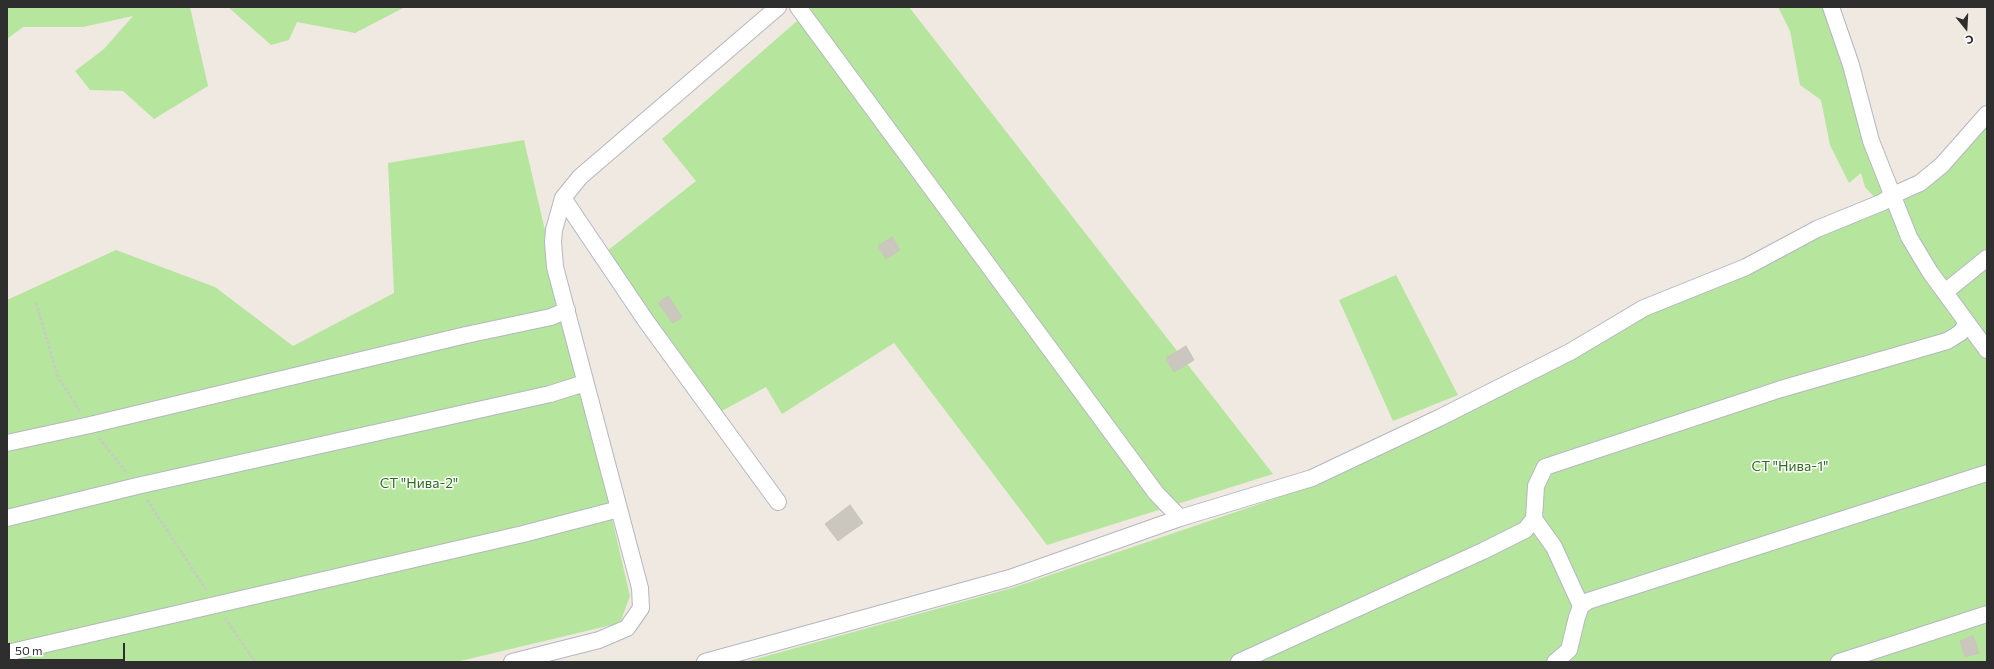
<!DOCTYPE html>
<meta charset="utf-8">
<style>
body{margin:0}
#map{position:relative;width:1994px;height:669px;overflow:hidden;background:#efe9e1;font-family:Commissioner,sans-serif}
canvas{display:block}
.frame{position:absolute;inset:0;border:8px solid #2e2e2e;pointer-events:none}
.north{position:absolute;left:1946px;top:8px;width:40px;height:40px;-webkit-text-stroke:3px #fff;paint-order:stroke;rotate:162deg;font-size:11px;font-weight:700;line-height:16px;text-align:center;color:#2e2e2e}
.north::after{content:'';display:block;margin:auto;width:14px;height:18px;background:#2e2e2e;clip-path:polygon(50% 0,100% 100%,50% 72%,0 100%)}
.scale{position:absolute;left:8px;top:643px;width:117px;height:18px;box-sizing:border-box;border:2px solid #2e2e2e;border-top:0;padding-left:5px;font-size:12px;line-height:14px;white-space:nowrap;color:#2e2e2e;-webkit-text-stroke:3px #fff;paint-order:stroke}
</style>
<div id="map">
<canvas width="1994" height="669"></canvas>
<div class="frame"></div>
<div class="north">С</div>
<div class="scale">50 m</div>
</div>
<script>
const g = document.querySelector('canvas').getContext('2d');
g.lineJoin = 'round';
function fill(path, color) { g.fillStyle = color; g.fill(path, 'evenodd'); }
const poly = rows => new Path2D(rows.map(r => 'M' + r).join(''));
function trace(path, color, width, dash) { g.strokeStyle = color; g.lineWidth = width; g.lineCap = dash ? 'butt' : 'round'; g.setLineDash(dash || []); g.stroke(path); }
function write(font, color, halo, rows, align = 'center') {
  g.font = font + ' Commissioner,sans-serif'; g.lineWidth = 3; g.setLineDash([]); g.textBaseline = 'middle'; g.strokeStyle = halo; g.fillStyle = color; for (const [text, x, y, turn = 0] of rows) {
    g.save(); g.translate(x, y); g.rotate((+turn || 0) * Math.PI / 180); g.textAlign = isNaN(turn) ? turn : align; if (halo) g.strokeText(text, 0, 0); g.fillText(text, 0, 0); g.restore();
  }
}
const green = poly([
 [7,7,190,7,208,86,154,119,123,91,90,90,75,71,104,49,133,16,83,27,23,27,7,39],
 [228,7,405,7,355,33,297,22,289,40,271,45],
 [813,7,909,7,1273,474,1047,545,894,343,782,414,766,387,709,418,602,255,696,181,662,139],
 [1778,7,1824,7,1883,194,1877,200,1865,187,1861,173,1849,183,1830,145,1821,100,1800,85,1790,31],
 [1987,125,1987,662,745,662,1012,588,1315,485,1643,316,1887,207],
 [524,140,630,596,620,623,456,662,7,662,7,300,116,250,215,287,293,346,394,293,388,163],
 [1396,275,1458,395,1393,421,1339,300]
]);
const building = poly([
 [892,237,900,250,886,259,878,246,892,237],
 [668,296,682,317,673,323,658,303,668,296],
 [1186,346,1194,360,1174,372,1166,358,1186,346],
 [850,505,863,523,838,541,825,524,850,505],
 [1973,636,1979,653,1965,657,1960,641,1973,636]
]);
const path = poly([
 [36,303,58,377,80,411],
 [99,438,127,473],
 [147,500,207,591],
 [225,618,255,662]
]);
const minor = poly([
 [798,7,1156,493,1180,518],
 [1831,7,1851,65,1871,141,1909,237,1930,272,1987,350],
 [563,198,646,321,778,502],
 [1945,292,1987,258],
 [7,443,90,425,466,335,551,317,567,310],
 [7,518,137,486,550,394,585,383],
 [1534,519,1554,547,1581,606],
 [7,653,523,534,619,509],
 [512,662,599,640,627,628,641,608,640,588,555,267,553,242,554,230,563,198,580,177,778,7],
 [705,662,1010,578,1180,518,1312,478,1439,418,1570,352,1644,308,1746,267,1817,229,1883,202,1891,196,1920,183,1942,165,1987,114],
 [1239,662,1483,551,1525,530,1534,519,1536,486,1545,467,1781,389,1947,341,1960,333,1967,323],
 [1555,662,1569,650,1577,617,1581,606,1588,601,1987,473],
 [1839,662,1987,614]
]);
const parkNames = [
 ["СТ \"Нива-1\"",1790,466],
 ["СТ \"Нива-2\"",419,483]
];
fill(green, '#b6e59e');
fill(building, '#cbc7bf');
trace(building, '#cbc5ba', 1);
trace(minor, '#b4b7c1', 18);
trace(path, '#c9c9c9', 2.5, [3, 2]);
trace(minor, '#fff', 16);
write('14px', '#2c6e1b', '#fff', parkNames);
</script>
